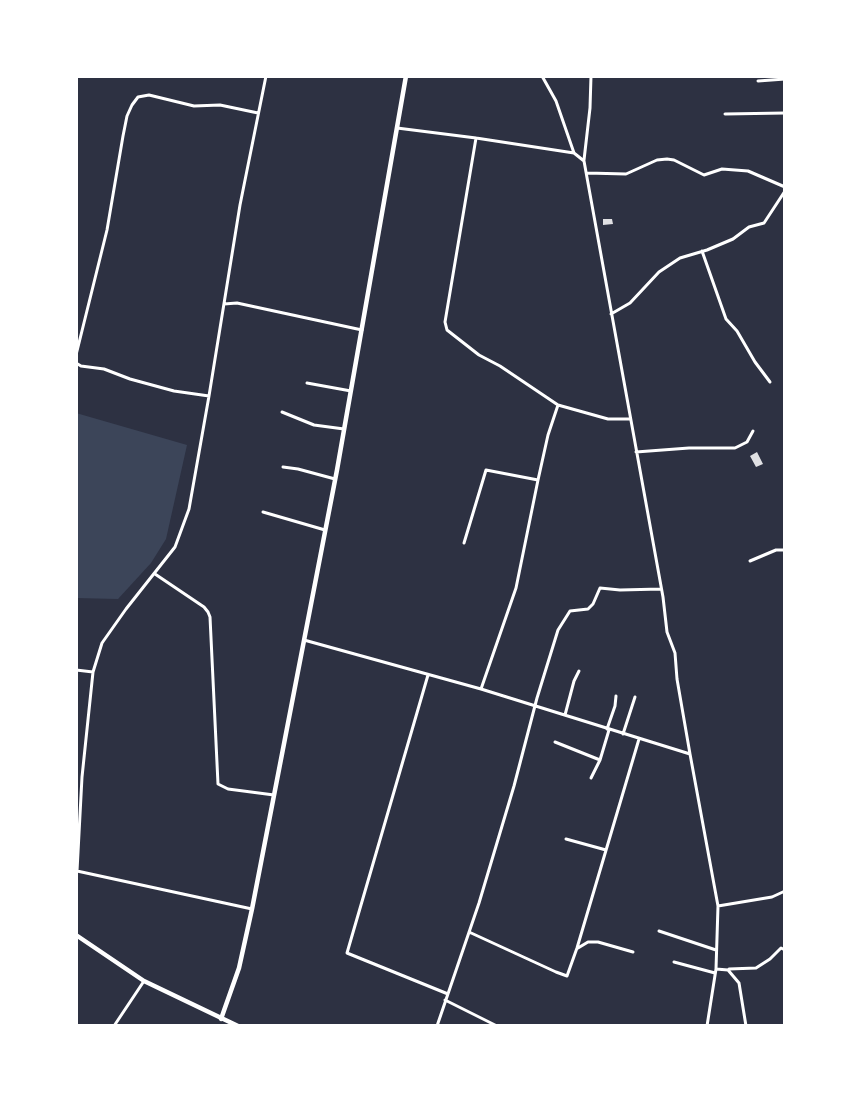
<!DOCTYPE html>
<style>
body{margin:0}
#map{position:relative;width:861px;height:1102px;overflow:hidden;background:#2d3142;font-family:Signika,sans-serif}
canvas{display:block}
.frame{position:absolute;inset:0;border:78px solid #fff;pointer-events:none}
</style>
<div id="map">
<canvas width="861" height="1102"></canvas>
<div class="frame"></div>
</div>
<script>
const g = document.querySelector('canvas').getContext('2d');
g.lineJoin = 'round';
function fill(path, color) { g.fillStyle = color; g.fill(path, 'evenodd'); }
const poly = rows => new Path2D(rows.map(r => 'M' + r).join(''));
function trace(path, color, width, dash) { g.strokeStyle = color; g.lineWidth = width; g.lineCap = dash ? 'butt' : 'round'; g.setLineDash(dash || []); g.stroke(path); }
const green = poly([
 [76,413,187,445,166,539,151,563,118,599,76,598]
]);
const building = poly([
 [603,219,612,219,613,224,603,225],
 [757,452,763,464,756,467,750,456]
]);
const minor = poly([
 [542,76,556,101,574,153],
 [758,81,785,79],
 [725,114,785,113],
 [397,128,476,138,574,153,584,161,663,597,667,632,675,653,677,679,690,754,718,906,716,969,707,1026],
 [476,138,445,322,447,330,479,355,500,366,558,405,608,419,630,419],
 [584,160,590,108,591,76],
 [587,173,626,174,657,160,667,159,674,160,704,175,722,169,748,171,785,187],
 [702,251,726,319,737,331,755,362,770,382],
 [224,304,237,303,362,330],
 [611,314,630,303,659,272,680,258,707,250,733,239,749,227,764,223,785,191],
 [76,355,107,230,123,136,127,116,132,105,138,97,149,95,194,106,220,105,258,113],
 [76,363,81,366,104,369,130,379,174,391,209,396],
 [307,383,351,391],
 [282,412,314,425,344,429],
 [636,452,689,448,735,448,747,442,753,431],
 [283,467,298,469,335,479],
 [263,512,325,530],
 [464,543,486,470,538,480],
 [750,561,776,550,785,550],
 [155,574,204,607,208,612,210,617,218,784,228,789,274,795],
 [304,640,481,689,690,754],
 [76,670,93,672],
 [428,675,347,953,448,994],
 [481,689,516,588,538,480,548,435,558,405],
 [565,715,574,681,579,671],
 [607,729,615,706,616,696],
 [623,734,635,697],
 [555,742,600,760],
 [591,778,600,760,609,730],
 [566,839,606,850],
 [77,871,82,777,93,672,102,643,126,609,175,547,189,509,209,396,240,205,266,76],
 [77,871,252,909],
 [718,906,772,897,785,891],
 [659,931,716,950],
 [469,932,556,972,567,976,577,948,639,739],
 [578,948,588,942,598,942,633,952],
 [674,962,715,973],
 [716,969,728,970,739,983,746,1026],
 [729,969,756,968,770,959,781,948,785,950],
 [445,1000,497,1026],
 [114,1026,144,981],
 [437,1026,479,903,514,786,537,698,558,630,570,611,588,609,593,604,600,588,620,590,661,589]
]);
const tertiary = poly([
 [76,935,144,981,238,1026],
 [221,1019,239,968,252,909,337,470,406,76]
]);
fill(green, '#3c4559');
fill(building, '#e0e0e3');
trace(minor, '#fff', 3);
trace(tertiary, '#fff', 4.5);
</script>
